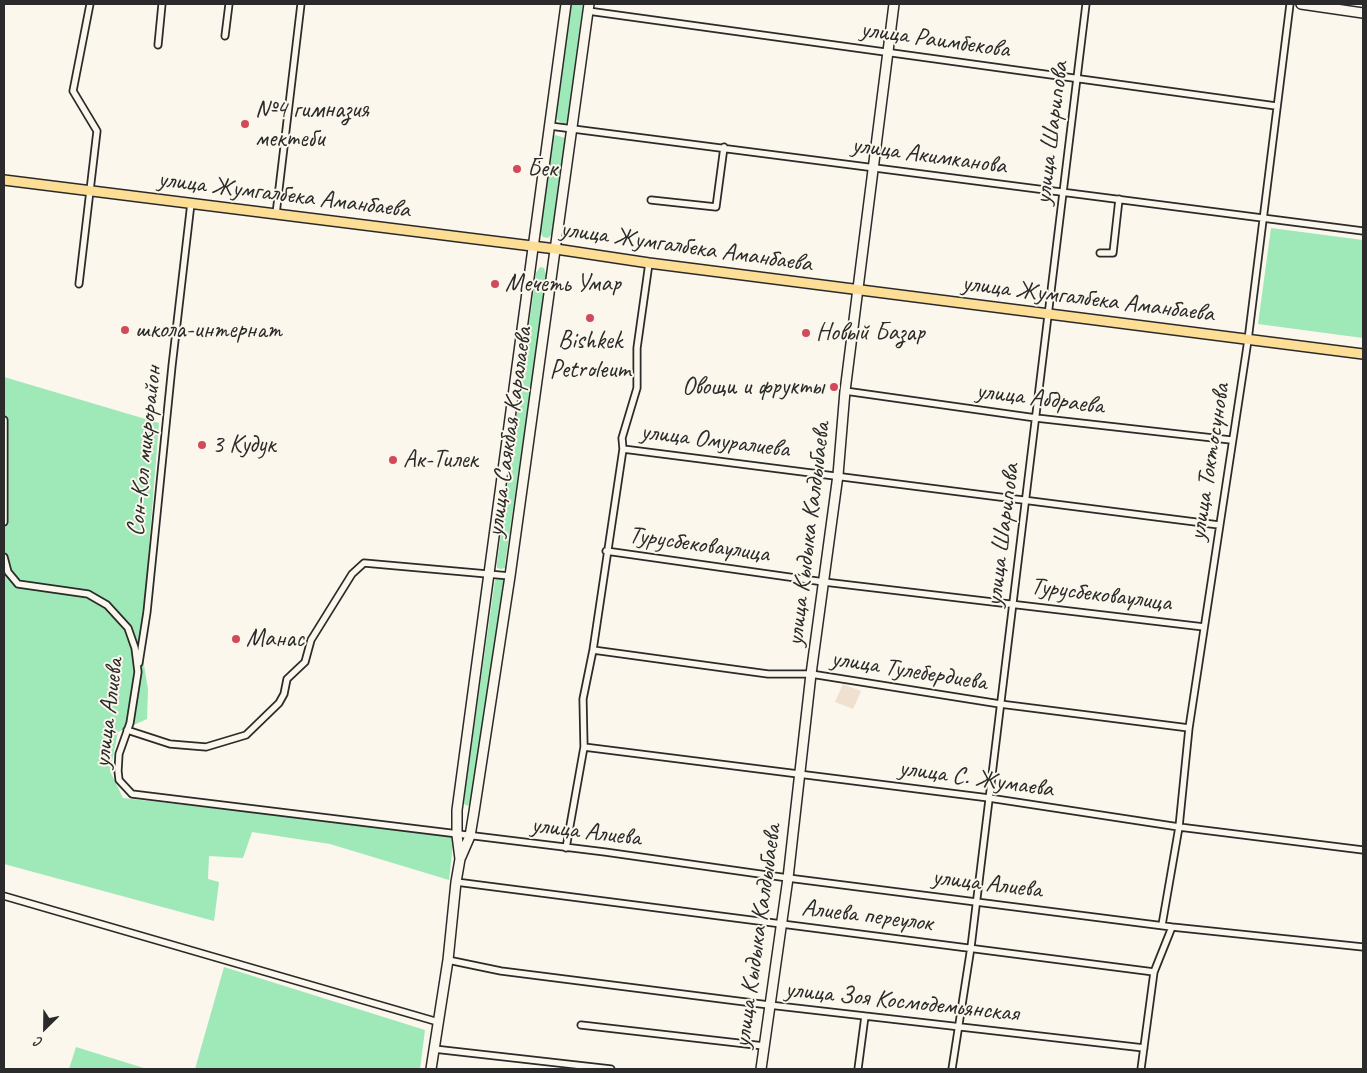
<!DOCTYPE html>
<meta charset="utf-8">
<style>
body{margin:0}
#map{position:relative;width:1367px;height:1073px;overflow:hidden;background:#fbf7ec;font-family:Caveat,sans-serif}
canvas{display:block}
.frame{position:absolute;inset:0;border:5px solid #2b2b2b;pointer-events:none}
.north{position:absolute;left:20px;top:1003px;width:50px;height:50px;-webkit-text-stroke:4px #fbf7ec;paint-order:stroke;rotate:203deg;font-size:14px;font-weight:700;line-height:20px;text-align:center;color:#2b2b2b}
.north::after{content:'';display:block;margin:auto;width:18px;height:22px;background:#2b2b2b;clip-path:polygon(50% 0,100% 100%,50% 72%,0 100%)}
</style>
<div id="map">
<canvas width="1367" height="1073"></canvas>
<div class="frame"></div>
<div class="north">С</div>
</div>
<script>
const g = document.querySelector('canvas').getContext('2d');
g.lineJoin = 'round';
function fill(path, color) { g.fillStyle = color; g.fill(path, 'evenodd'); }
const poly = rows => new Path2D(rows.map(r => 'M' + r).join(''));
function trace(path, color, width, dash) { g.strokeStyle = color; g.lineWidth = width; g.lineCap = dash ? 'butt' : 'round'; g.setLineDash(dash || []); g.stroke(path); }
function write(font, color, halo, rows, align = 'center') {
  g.font = font + ' Caveat,sans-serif'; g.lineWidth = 4; g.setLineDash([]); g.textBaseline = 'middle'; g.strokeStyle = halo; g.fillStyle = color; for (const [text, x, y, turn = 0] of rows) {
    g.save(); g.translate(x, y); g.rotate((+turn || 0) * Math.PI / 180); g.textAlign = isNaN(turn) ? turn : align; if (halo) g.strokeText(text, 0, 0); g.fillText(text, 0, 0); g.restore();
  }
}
const built = poly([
 [843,684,861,691,853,709,835,702]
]);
const green = poly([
 [570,4,583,4,568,119,566,123,563,124,555,118],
 [555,135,565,138,566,142,553,233,548,238,543,237,539,231,553,137],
 [1271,228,1363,240,1363,338,1258,324],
 [540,267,544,268,546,275,540,324,505,564,505,568,501,569,497,568,497,563,536,273],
 [4,377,159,423,141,647,148,689,147,719,118,732,110,771,123,798,454,835,449,880,330,844,252,832,243,858,209,856,208,879,219,882,214,921,4,864],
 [500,577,503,579,503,585,472,801,468,806,464,804,465,791,495,580],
 [224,967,425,1030,420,1069,195,1069],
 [76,1047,147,1069,69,1069]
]);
const street = poly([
 [588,11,1276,106],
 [225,36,229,4],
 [158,45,162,4],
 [550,126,1363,231],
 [651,200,716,207,724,147],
 [276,214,301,4],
 [1100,253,1113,253,1119,199],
 [79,284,97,131,73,91,90,4],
 [845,391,1036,418,1231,440],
 [4,420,4,522],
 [623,449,1219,525],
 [606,551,824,582,1204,627],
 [4,557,8,572,18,584,88,594,107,605,128,628,135,648,138,672,130,723,119,754,118,771,119,780,132,794,605,852,788,878,1172,927,1363,947],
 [593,650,768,674,811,674,1000,704,1189,728],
 [139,663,147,612,172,366,191,203],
 [127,730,170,744,206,747,246,735,279,703,284,694,287,679,305,662,311,640,352,574,364,563,510,576],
 [584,747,989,798,1179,827,1363,850],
 [566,848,584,747,583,699,593,650,623,449,622,438,637,388,637,348,649,263],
 [456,882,1154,972],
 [4,896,438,1022],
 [1162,925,1179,827,1189,728,1248,340,1290,4],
 [448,960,501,971,769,1005,1144,1048],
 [581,1025,764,1046],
 [434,1049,611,1069],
 [858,1069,865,1016],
 [952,1069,971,947,1086,4],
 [1141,1069,1154,972,1172,927]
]);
const secondary = poly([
 [1301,4,1363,13],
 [460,859,457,835,457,810,566,4],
 [431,1069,448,960,456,882,460,859,470,836,474,812,510,576,589,4],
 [761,1069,788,878,811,674,838,475,845,391,894,4]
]);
const primary = poly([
 [4,180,556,249,649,263,1363,354]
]);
const markers = [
 [245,124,5,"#d1495b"],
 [517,169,5,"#d1495b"],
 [495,284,5,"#d1495b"],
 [590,318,5,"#d1495b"],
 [125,330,5,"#d1495b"],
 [806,333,5,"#d1495b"],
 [834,387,5,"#d1495b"],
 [202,445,5,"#d1495b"],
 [393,460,5,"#d1495b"],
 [236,639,5,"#d1495b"]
];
const streetNames = [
 ["улица Раимбекова",935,40,8],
 ["улица Шарипова",1052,133,-83],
 ["улица Акимканова",929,156,8],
 ["улица Жумгалбека Аманбаева",284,195,7],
 ["улица Жумгалбека Аманбаева",686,247,8],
 ["улица Жумгалбека Аманбаева",1088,299,7],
 ["улица Абдраева",1040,399,7],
 ["улица Саякбая Каралаева",510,432,-82],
 ["улица Омуралиева",715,441,7],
 ["Сон-Кол микрорайон",145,451,-84],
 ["улица Токтосунова",1210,462,-81],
 ["улица Кыдыка Калдыбаева",809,534,-83],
 ["улица Шарипова",1003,535,-83],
 ["Турусбековаулица",699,545,8],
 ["Турусбековаулица",1101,595,7],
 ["улица Тулебердиева",909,671,9],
 ["улица Алиева",109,713,-83],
 ["улица С. Жумаева",976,779,8],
 ["улица Алиева",586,832,7],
 ["улица Алиева",987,884,7],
 ["Алиева переулок",867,916,7],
 ["улица Кыдыка Калдыбаева",758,936,-82],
 ["улица Зоя Космодемьянская",902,1002,6]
];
const poiNames = [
 ["№4 гимназия",255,110],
 ["мектеби",255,139],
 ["Бек",527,169],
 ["Мечеть Умар",505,284],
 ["школа-интернат",135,330],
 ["Новый Базар",816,333],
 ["Bishkek",590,341,"center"],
 ["Petroleum",590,370,"center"],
 ["Овощи и фрукты",824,387,"right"],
 ["3 Кудук",212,445],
 ["Ак-Тилек",403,460],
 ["Манас",246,639]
];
fill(built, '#f0e0cf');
fill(green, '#9fe8b7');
trace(street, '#2b2b2b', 9);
trace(secondary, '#2b2b2b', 12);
trace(primary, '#2b2b2b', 12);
trace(street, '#fbf7ec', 5.5);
trace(secondary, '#fbf7ec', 9);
trace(primary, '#fdde96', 9);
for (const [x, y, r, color] of markers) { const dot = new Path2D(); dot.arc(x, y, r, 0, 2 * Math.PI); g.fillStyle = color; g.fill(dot); trace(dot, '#fbf7ec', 2); }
write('25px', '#2b2b2b', '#fbf7ec', streetNames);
write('25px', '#2b2b2b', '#fbf7ec', poiNames, 'left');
</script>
